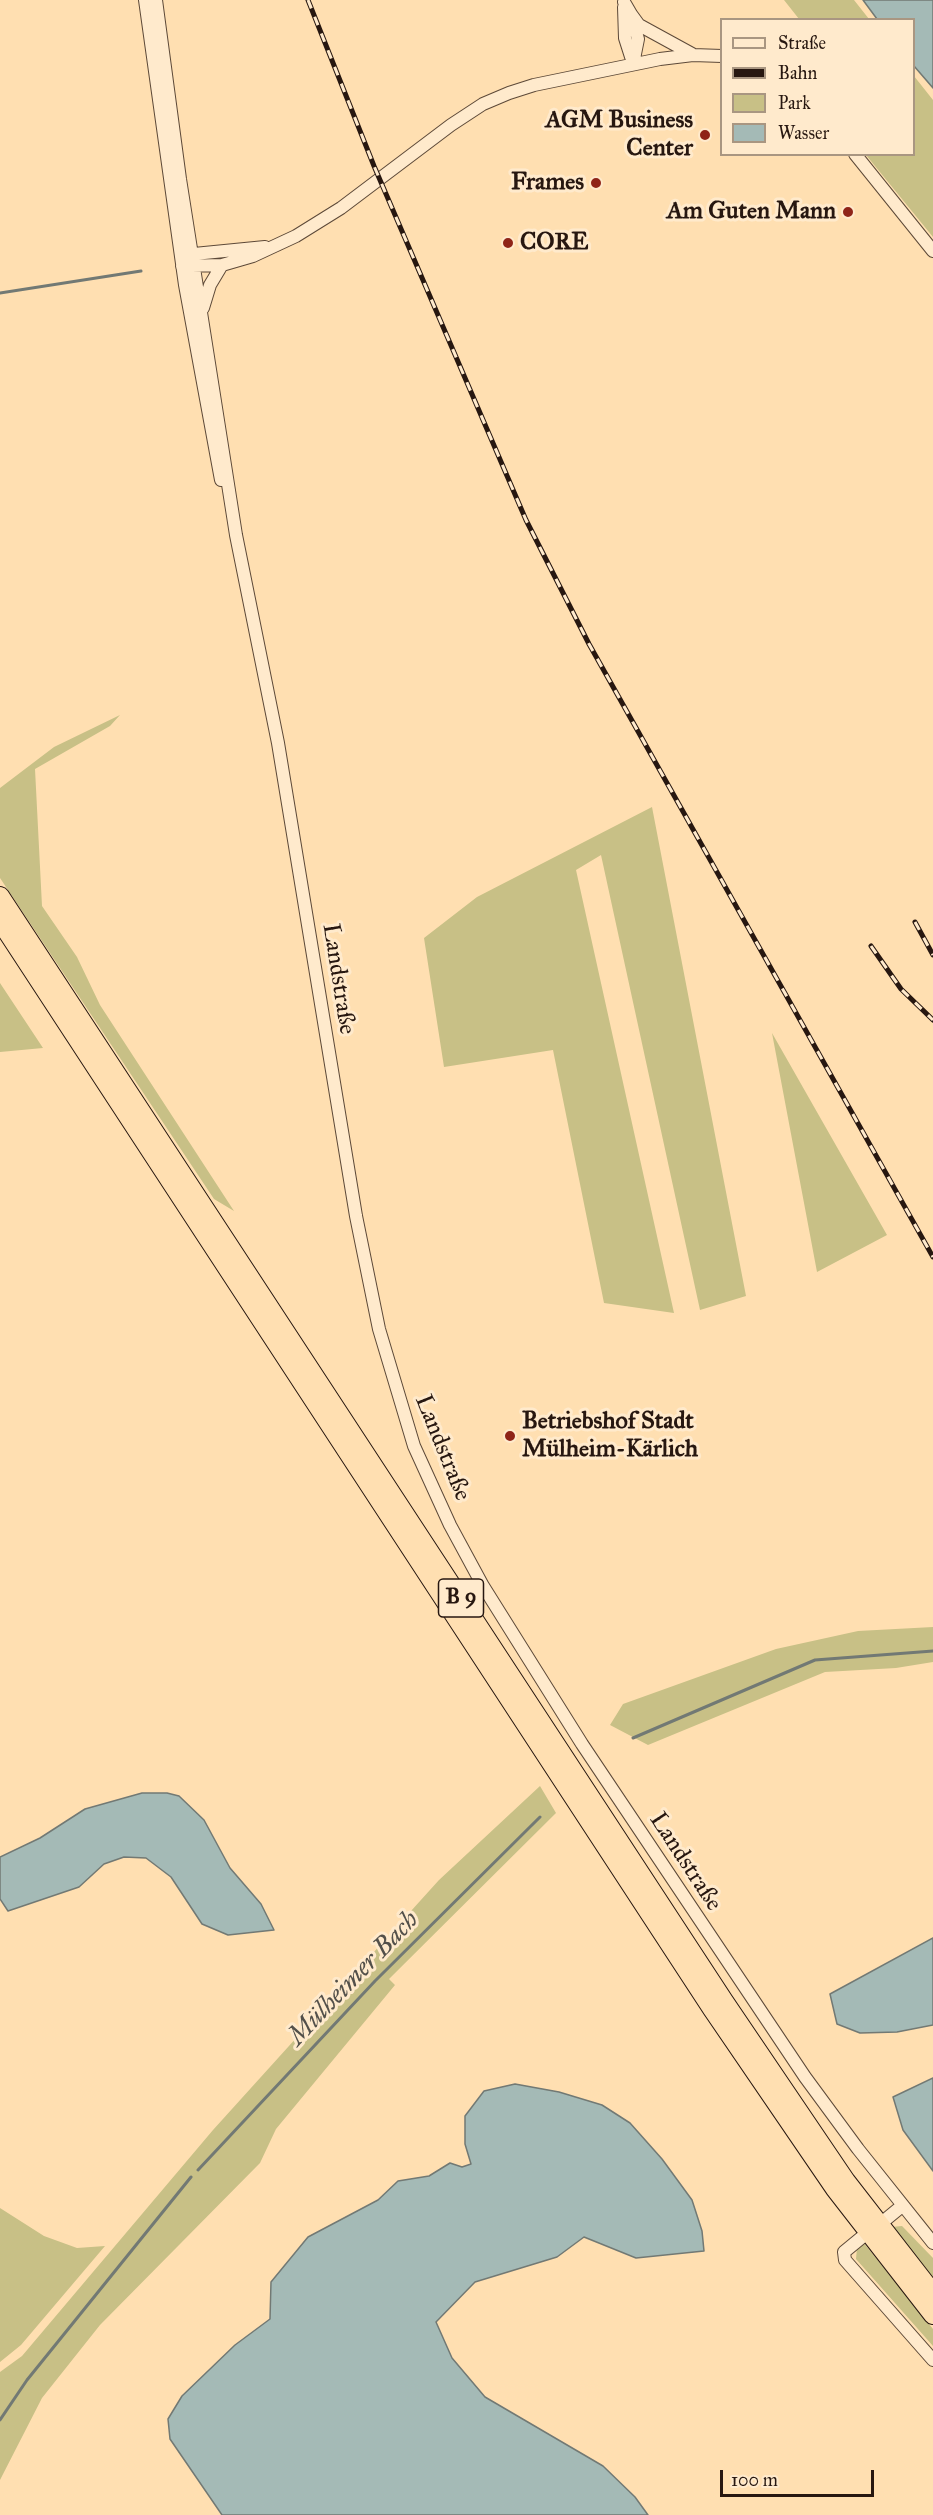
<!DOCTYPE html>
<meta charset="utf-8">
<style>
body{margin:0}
#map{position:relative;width:933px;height:2515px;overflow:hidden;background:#ffdfb1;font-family:"IM FELL Great Primer",serif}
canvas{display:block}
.legend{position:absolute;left:720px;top:18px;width:195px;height:138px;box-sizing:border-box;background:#ffeacc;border:2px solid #a99681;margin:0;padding:8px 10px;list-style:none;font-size:18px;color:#271710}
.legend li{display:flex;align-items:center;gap:12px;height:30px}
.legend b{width:30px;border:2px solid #a99681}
.scale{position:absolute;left:720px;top:2470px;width:154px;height:27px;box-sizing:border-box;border:3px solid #271710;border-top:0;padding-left:8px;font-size:18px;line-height:21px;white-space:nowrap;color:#271710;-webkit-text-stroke:4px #ffeacc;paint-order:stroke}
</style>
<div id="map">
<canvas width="933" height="2515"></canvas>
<ul class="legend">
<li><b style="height:8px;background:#ffeacc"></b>Straße</li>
<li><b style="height:8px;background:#271710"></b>Bahn</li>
<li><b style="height:16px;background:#c8c086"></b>Park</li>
<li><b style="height:16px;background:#a4bab6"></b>Wasser</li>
</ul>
<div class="scale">100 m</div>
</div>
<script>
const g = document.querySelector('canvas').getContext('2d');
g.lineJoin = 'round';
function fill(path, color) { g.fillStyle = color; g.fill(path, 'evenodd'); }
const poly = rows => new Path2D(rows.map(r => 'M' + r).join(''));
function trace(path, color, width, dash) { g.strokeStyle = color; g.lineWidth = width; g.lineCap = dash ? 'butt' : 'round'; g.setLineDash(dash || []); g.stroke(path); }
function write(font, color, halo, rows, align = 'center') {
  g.font = font + ' "IM FELL Great Primer",serif'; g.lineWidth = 6; g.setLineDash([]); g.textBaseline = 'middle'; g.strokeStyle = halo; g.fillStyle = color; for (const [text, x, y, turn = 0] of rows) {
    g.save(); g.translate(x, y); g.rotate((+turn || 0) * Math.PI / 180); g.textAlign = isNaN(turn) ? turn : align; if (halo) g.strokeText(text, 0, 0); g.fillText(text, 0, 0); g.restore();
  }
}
const green = poly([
 [784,0,854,0,869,19,799,19],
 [914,76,933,100,933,237,866,155,914,154],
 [120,715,110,726,35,769,42,906,77,957,100,1005,234,1211,214,1199,0,878,0,788,54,747],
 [652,807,746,1296,700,1310,601,855,576,870,674,1313,604,1303,553,1050,444,1067,424,938,477,897],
 [0,983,43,1048,0,1052],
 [772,1033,887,1235,817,1272],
 [933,1627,933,1662,896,1668,825,1672,648,1745,610,1725,623,1704,776,1649,858,1631],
 [540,1786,556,1813,389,1979,395,1985,276,2129,260,2163,100,2325,42,2398,0,2480,0,2372,22,2356,213,2130,439,1880],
 [0,2208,44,2236,77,2248,105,2246,21,2345,0,2362],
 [902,2226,933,2258,933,2279,891,2227],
 [863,2242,933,2329,933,2346,856,2259,857,2248]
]);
const water = poly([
 [863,0,933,0,933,88,914,66,914,20,877,19,863,0],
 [142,1793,167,1793,179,1796,204,1820,230,1868,261,1904,274,1930,228,1935,202,1924,171,1877,146,1858,124,1857,104,1864,79,1887,8,1911,0,1899,0,1857,40,1838,85,1809,142,1793],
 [933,1938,933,2025,897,2032,860,2033,837,2024,830,1994,933,1938],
 [933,2078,933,2171,903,2130,893,2097,933,2078],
 [515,2084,559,2092,602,2105,630,2123,662,2159,692,2200,702,2231,704,2251,636,2258,584,2237,557,2257,475,2282,436,2322,452,2358,485,2397,603,2466,635,2497,648,2515,222,2515,170,2439,168,2419,182,2396,235,2345,270,2319,271,2282,308,2237,378,2200,398,2181,429,2176,450,2163,462,2167,471,2164,465,2144,465,2116,484,2091,515,2084]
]);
const stream = poly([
 [0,293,141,271],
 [633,1738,815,1660,933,1651],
 [198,2170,375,1981,540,1817],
 [0,2420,27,2380,191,2177]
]);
const minor = poly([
 [145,0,185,285,221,480],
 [156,0,180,179,236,535,278,743,356,1216,379,1329,414,1446,450,1525,483,1586,582,1744,805,2077,858,2149,933,2243],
 [624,2,631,14,638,39,633,64],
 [624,7,625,38,633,63],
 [631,14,639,25,692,54],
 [855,154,933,251],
 [184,255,265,247],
 [182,266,222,265,253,256,296,236,341,208,451,125,483,104,509,93,534,85,660,59,693,55,722,56],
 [203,308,210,285,222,265],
 [885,2220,902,2206],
 [861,2238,844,2252,845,2260,933,2360]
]);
const highway = poly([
 [0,896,724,2001,846,2181,933,2293],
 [0,921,712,2009,835,2189,933,2315]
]);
const rail = poly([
 [308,0,374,166,526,520,589,644,933,1257],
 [915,922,933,955],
 [871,946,901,989,933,1020]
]);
const markers = [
 [705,135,6,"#8f2418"],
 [596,183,6,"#8f2418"],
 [848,212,6,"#8f2418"],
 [508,243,6,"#8f2418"],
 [510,1436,6,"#8f2418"]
];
const shields = [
 [461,1598,45]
];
const shieldNames = [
 ["B 9",461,1598]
];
const poiNames = [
 ["AGM Business",693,121],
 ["Center",693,149],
 ["Frames",584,183],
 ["Am Guten Mann",836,212],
 ["CORE",520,243,"left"],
 ["Betriebshof Stadt",522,1422,"left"],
 ["Mülheim-Kärlich",522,1450,"left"]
];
const streetNames = [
 ["Landstraße",338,979,81],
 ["Landstraße",442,1448,68],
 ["Landstraße",685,1862,57]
];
const waterNames = [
 ["Mülheimer Bach",354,1979,-46]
];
fill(green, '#c8c086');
fill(water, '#a4bab6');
trace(water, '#727974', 1.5);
trace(stream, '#727974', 3);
trace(minor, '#5d4938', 14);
trace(highway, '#271710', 20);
trace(minor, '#ffeacc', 12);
trace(highway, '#ffdfb1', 18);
trace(rail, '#271710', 5);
trace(rail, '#ffeacc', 3, [9]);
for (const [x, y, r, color] of markers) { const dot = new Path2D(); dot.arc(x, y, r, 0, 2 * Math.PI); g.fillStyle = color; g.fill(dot); trace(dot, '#ffeacc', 2); }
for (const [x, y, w] of shields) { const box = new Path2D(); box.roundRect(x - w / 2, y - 19, w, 38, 4.5); g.fillStyle = '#ffeacc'; g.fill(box); trace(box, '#271710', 1.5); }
write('bold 22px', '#271710', null, shieldNames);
write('bold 24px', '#271710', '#ffeacc', poiNames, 'right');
write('24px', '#271710', '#ffeacc', streetNames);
write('italic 26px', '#53504a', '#ffeacc', waterNames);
</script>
